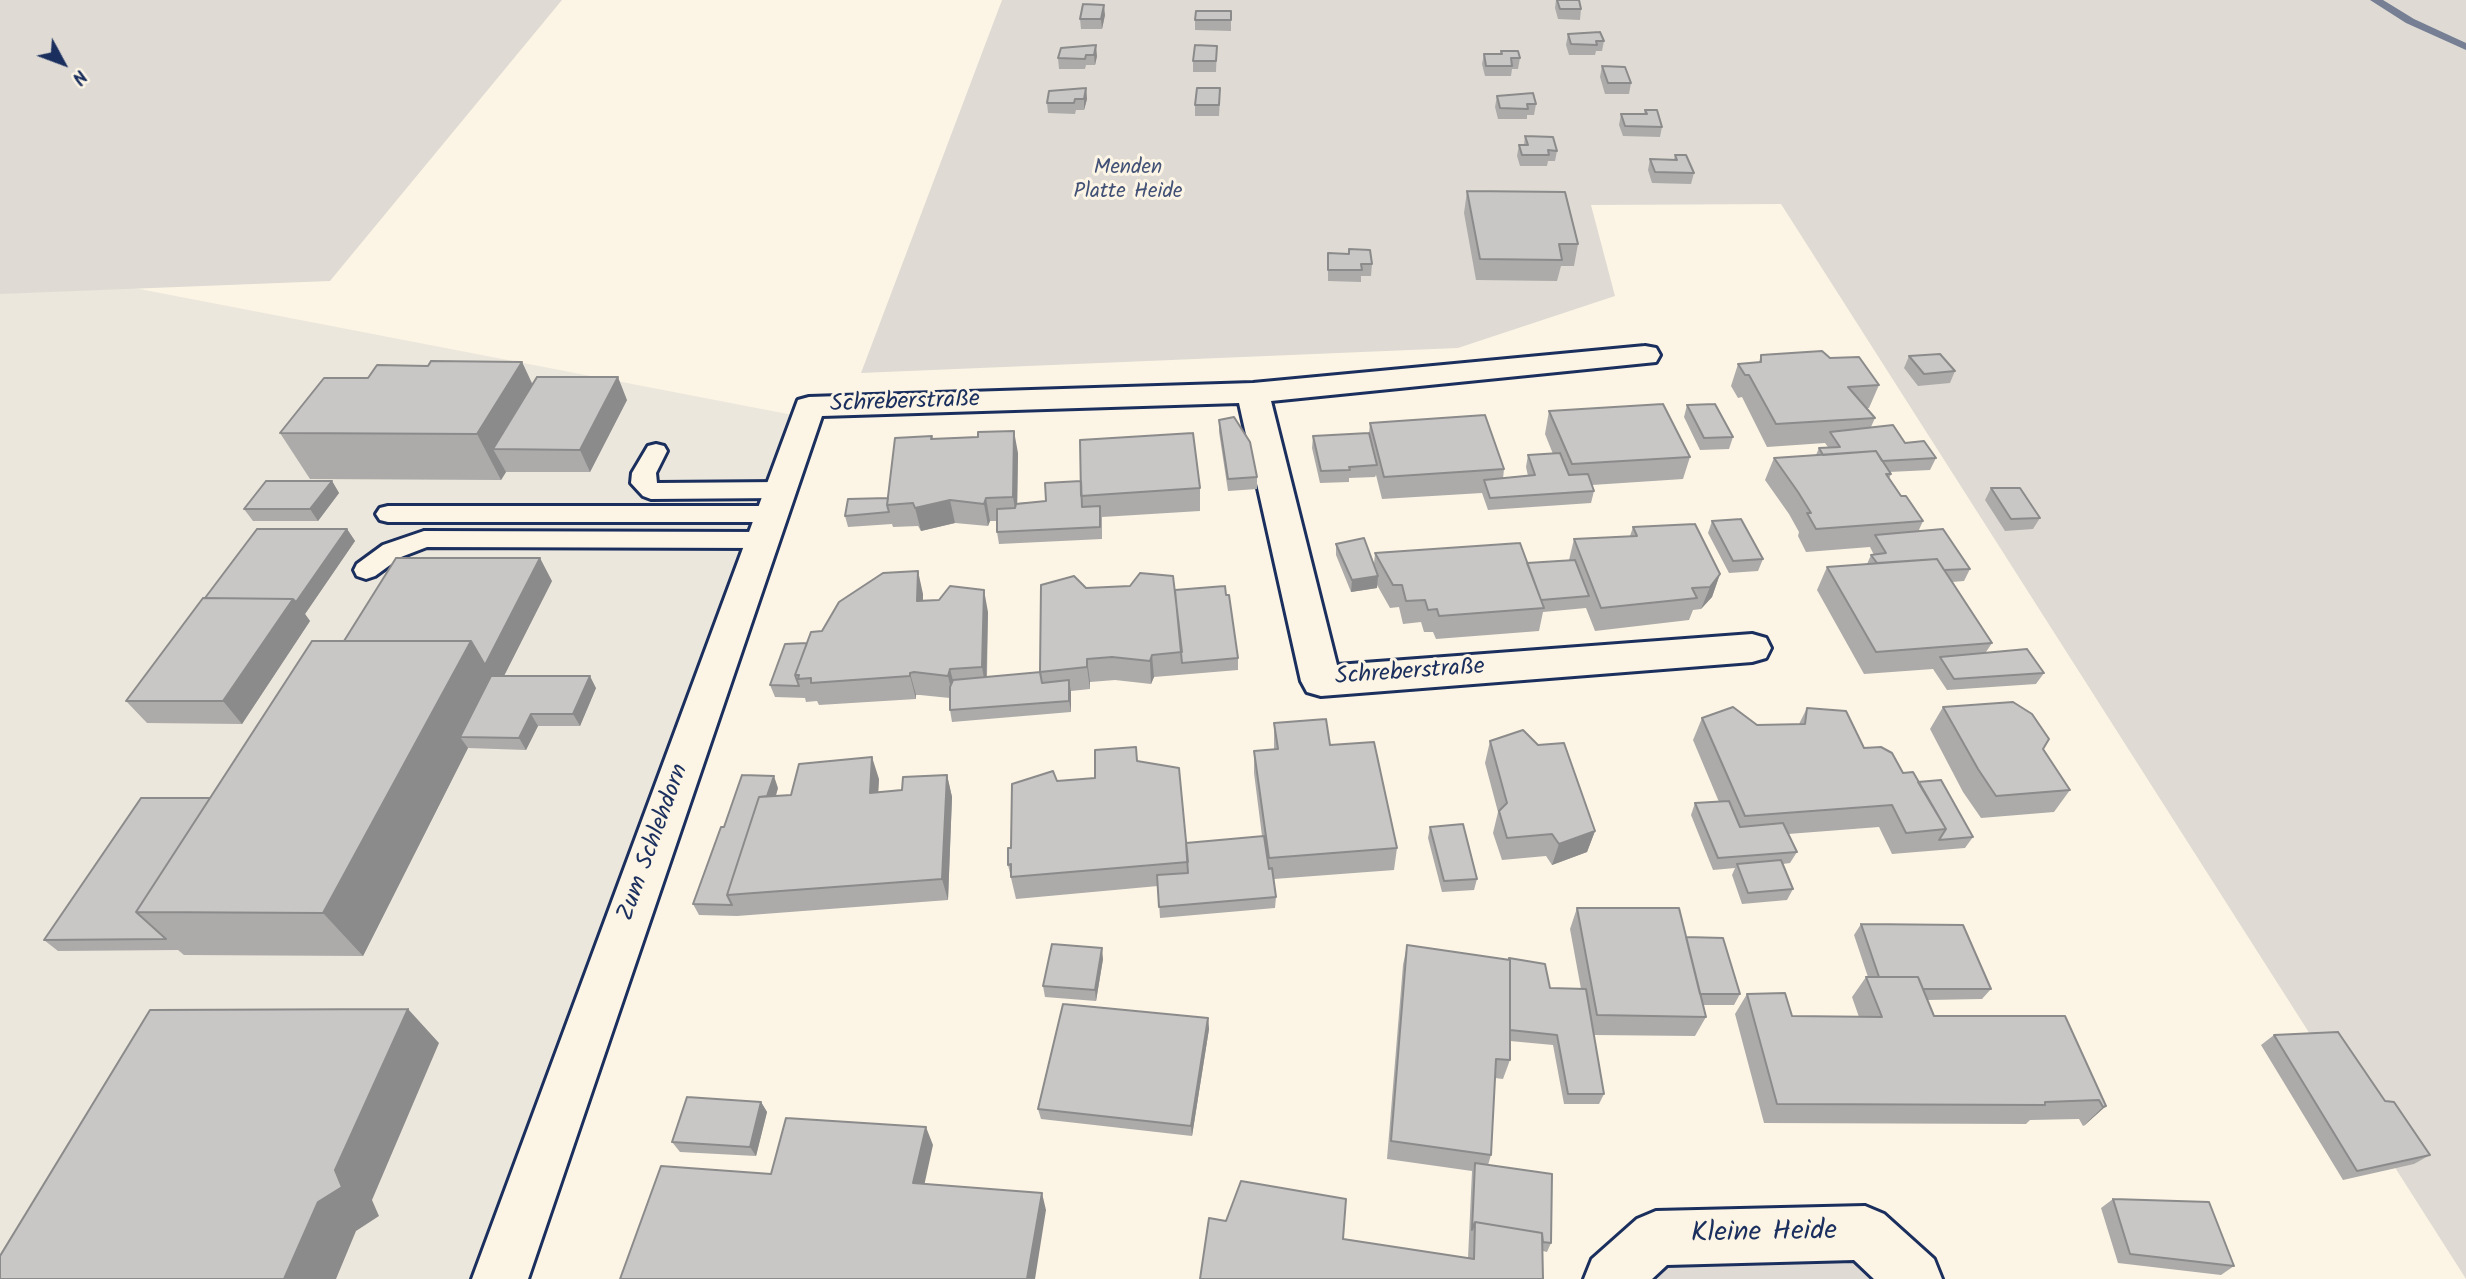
<!DOCTYPE html>
<meta charset="utf-8">
<style>
body{margin:0}
#map{position:relative;width:2466px;height:1279px;overflow:hidden;background:#fcf5e5;font-family:Kalam,sans-serif}
canvas{display:block}
.north{position:absolute;left:28px;top:28px;width:70px;height:70px;-webkit-text-stroke:5px #fcf5e5;paint-order:stroke;rotate:131deg;font-size:19px;font-weight:700;line-height:28px;text-align:center;color:#1b2f5e}
.north::after{content:'';display:block;margin:auto;width:24px;height:32px;background:#1b2f5e;clip-path:polygon(50% 0,100% 100%,50% 72%,0 100%)}
</style>
<div id="map">
<canvas width="2466" height="1279"></canvas>
<div class="north">N</div>
</div>
<script>
const g = document.querySelector('canvas').getContext('2d');
g.lineJoin = 'round';
function fill(path, color) { g.fillStyle = color; g.fill(path, 'evenodd'); }
const poly = rows => new Path2D(rows.map(r => 'M' + r).join(''));
function trace(path, color, width, dash) { g.strokeStyle = color; g.lineWidth = width; g.lineCap = dash ? 'butt' : 'round'; g.setLineDash(dash || []); g.stroke(path); }
function write(font, color, halo, rows, align = 'center') {
  g.font = font + ' Kalam,sans-serif'; g.lineWidth = 6; g.setLineDash([]); g.textBaseline = 'middle'; g.strokeStyle = halo; g.fillStyle = color; for (const [text, x, y, turn = 0] of rows) {
    g.save(); g.translate(x, y); g.rotate((+turn || 0) * Math.PI / 180); g.textAlign = isNaN(turn) ? turn : align; if (halo) g.strokeText(text, 0, 0); g.fillText(text, 0, 0); g.restore();
  }
}
const built = poly([
 [124,286,793,415,491,1279,0,1279,0,293]
]);
const green = poly([
 [0,0,562,0,330,281,0,294],
 [1002,0,2466,0,2466,1279,1781,204,1591,205,1615,296,1458,348,861,373],
 [1865,1233,1914,1279,1612,1279,1656,1238]
]);
const stream = poly([
 [2370,0,2383,0,2414,19,2466,43,2466,50,2406,23,2370,0]
]);
const lane = poly([
 [656,444,664,446,667,451,656,473,657,483,780,482,788,485,792,490,788,495,780,498,651,499,643,496,631,483,632,473,648,446,656,444],
 [388,506,771,506,779,508,783,514,779,520,771,522,388,522,380,520,376,514,380,508,388,506],
 [424,531,762,532,771,534,774,540,771,546,762,548,427,547,401,557,375,576,366,579,357,576,354,570,357,564,383,545,424,531]
]);
const street = poly([
 [1645,346,1656,348,1660,355,1656,362,1271,401,1337,665,1752,634,1766,638,1771,648,1766,658,1752,662,1321,696,1307,692,1301,681,1239,403,822,416,528,1279,472,1279,798,400,809,397,1253,383,1645,346],
 [1865,1206,1884,1214,1934,1259,1942,1279,1874,1279,1854,1260,1667,1265,1652,1279,1584,1279,1592,1259,1637,1219,1656,1211,1865,1206]
]);
const wall = poly([
 [1556,0,1579,0,1581,9,1580,20,1558,19,1555,8],
 [1231,11,1231,31,1195,30,1195,20],
 [1105,15,1102,29,1081,29,1080,19],
 [1568,34,1604,41,1602,51,1596,51,1595,55,1569,55,1566,45],
 [1217,46,1216,72,1193,72,1193,61],
 [1061,48,1097,56,1095,65,1086,65,1085,69,1059,69,1058,58],
 [1501,51,1520,58,1518,69,1512,69,1511,76,1485,76,1482,64,1484,54,1500,54],
 [1602,66,1631,83,1629,94,1605,94,1600,77],
 [1086,88,1087,99,1084,110,1076,110,1075,114,1048,113,1047,103],
 [1497,96,1536,104,1534,115,1527,115,1527,119,1498,119,1495,107],
 [1220,99,1219,116,1195,116,1195,105],
 [1645,110,1662,127,1660,137,1623,136,1619,125,1621,114,1644,114],
 [1525,136,1557,151,1555,161,1548,161,1547,166,1520,166,1517,156,1519,145,1524,145],
 [1675,155,1694,173,1691,184,1652,183,1648,170,1650,159,1674,160],
 [1467,191,1578,244,1574,266,1561,266,1557,281,1476,280,1464,213],
 [1328,253,1372,264,1371,276,1361,276,1361,282,1328,281],
 [1761,355,1830,358,1879,385,1869,408,1866,408,1875,418,1871,427,1936,458,1930,470,1889,472,1891,474,1889,479,1901,496,1923,521,1918,532,1970,569,1964,581,1952,582,1992,643,1986,652,2044,673,2036,684,1947,690,1933,669,1864,674,1817,590,1827,567,1867,564,1871,555,1874,555,1870,547,1806,552,1798,536,1799,532,1789,514,1765,480,1774,458,1816,455,1819,448,1828,447,1825,443,1767,447,1742,397,1738,398,1731,386,1738,364,1759,362],
 [1909,356,1955,371,1950,383,1918,386,1904,368],
 [522,362,533,385,627,400,590,472,506,472,501,480,310,479,280,433,368,378,428,366],
 [1687,405,1733,437,1729,449,1700,450,1684,417],
 [1549,411,1690,457,1683,479,1592,485,1594,491,1591,503,1488,510,1482,493,1382,499,1376,475,1375,477,1349,478,1349,482,1320,483,1312,448,1313,436,1369,433,1370,423,1504,469,1503,479,1528,476,1526,467,1528,455,1553,454,1545,434],
 [1219,420,1257,477,1257,489,1228,491,1219,432],
 [932,436,933,439,1018,453,1017,503,1046,501,1045,483,1200,488,1200,511,1102,517,1102,539,999,544,997,532,997,521,990,521,988,526,955,523,921,531,918,526,893,527,892,524,848,527,845,516,888,498],
 [332,481,339,493,318,521,253,521,244,509],
 [1991,488,2040,518,2033,529,2005,531,1985,500],
 [1712,521,1763,559,1758,571,1729,573,1708,533],
 [1633,527,1720,574,1712,597,1701,609,1693,610,1689,620,1595,631,1586,608,1543,612,1539,631,1436,639,1433,632,1424,632,1421,622,1403,624,1399,607,1390,608,1377,585,1377,588,1351,592,1336,555,1336,544,1374,564,1375,553,1527,563,1569,560,1574,539,1630,536],
 [347,529,355,541,305,614,310,621,242,724,147,723,126,701,205,598],
 [552,581,504,676,596,688,580,726,538,726,526,750,468,748,363,956,184,955,178,950,58,951,44,940,210,798],
 [1086,588,1175,590,1238,658,1238,670,1154,677,1151,684,1115,680,1090,682,1090,689,1071,691,1071,712,952,722,950,710,950,698,920,695,916,695,916,699,819,705,817,701,806,702,805,698,775,697,770,685,807,643,822,631,923,594,923,601,988,612,987,677,1040,672],
 [1943,707,2043,749,2070,790,2054,812,1981,818,1963,792,1930,729],
 [1807,708,1864,748,1918,782,1973,837,1965,848,1892,854,1879,827,1788,834,1797,852,1790,863,1783,864,1793,889,1787,900,1742,904,1732,875,1735,868,1713,870,1691,815,1695,803,1719,802,1693,740,1702,718,1757,725,1799,724],
 [1274,723,1330,745,1397,848,1394,870,1274,879,1276,897,1275,908,1160,918,1158,886,1016,899,1008,865,1011,848,1057,781,1095,778,1137,761,1186,843,1262,836,1254,773,1254,751,1274,749],
 [1490,741,1595,831,1587,852,1552,865,1546,856,1502,860,1493,833,1498,812,1485,763],
 [947,775,952,797,948,900,737,916,699,915,693,904,778,788,776,796,791,795,879,779,878,792,902,790],
 [1430,827,1477,879,1474,890,1442,892,1428,838],
 [1577,908,1686,937,1740,994,1734,1005,1703,1005,1706,1017,1695,1036,1594,1035,1604,1094,1599,1104,1564,1104,1553,1045,1510,1041,1510,1060,1503,1079,1495,1078,1491,1155,1488,1165,1551,1243,1547,1252,1543,1251,1543,1279,1343,1239,1468,1258,1472,1171,1387,1159,1403,965,1407,945,1550,988,1581,989,1570,929],
 [1861,924,1991,989,1982,999,1927,1000,1934,1016,2065,1016,2106,1106,2083,1126,2079,1119,2030,1120,2026,1124,1764,1123,1735,1014,1747,994,1792,1016,1859,1017,1852,997,1866,977,1868,977,1854,935],
 [1103,959,1096,1001,1045,997,1043,986],
 [1208,1018,1209,1029,1192,1136,1041,1119,1038,1109],
 [2274,1035,2430,1155,2414,1164,2343,1180,2261,1045],
 [761,1102,767,1112,756,1156,680,1152,672,1142],
 [2113,1199,2234,1266,2221,1275,2118,1263,2101,1208]
]);
const shadedWall = poly([
 [1104,5,1105,15,1102,29,1101,19],
 [1096,45,1097,56,1095,65,1094,55],
 [1086,88,1087,99,1084,110,1084,99],
 [522,362,543,408,493,449,506,472,501,480,477,434],
 [618,377,627,400,590,472,580,450],
 [1014,431,1018,453,1017,520,1013,497],
 [332,481,339,493,318,521,310,509],
 [986,498,990,521,988,526,984,504],
 [950,500,955,523,921,531,915,508],
 [347,529,355,541,305,614,310,621,242,724,223,701,293,599],
 [540,558,552,581,473,737,460,737,468,748,363,956,323,913,471,641],
 [918,571,923,594,922,624,917,601],
 [1720,574,1712,597,1701,609,1710,587],
 [1378,576,1377,588,1351,592,1352,580],
 [984,590,988,612,986,690,982,667],
 [1152,655,1154,677,1151,684,1150,661],
 [1087,659,1090,682,1090,689,1087,667],
 [950,669,956,692,953,698,948,676],
 [910,673,916,695,916,699,910,676],
 [590,676,596,688,580,726,573,714],
 [1069,680,1071,692,1071,712,1069,701],
 [531,714,538,726,526,750,519,738],
 [872,757,879,779,877,814,870,793],
 [947,775,952,797,948,900,942,879],
 [774,776,778,788,744,893,735,894],
 [1595,831,1587,852,1552,865,1559,844],
 [1102,948,1103,959,1096,1001,1095,990],
 [408,1009,439,1043,372,1200,379,1216,356,1231,336,1279,284,1279,318,1202,335,1170],
 [1208,1018,1209,1029,1192,1136,1191,1126],
 [761,1102,767,1112,756,1156,750,1147],
 [2106,1106,2085,1125,2083,1126,2103,1107],
 [926,1127,933,1145,921,1200,913,1183],
 [1042,1193,1046,1210,1035,1279,1027,1279]
]);
const building = poly([
 [1557,0,1579,0,1581,9,1560,9,1557,0],
 [1083,4,1104,5,1101,19,1080,19,1083,4],
 [1196,11,1231,11,1231,20,1195,20,1196,11],
 [1600,32,1604,41,1596,41,1597,45,1571,44,1568,34,1600,32],
 [1096,45,1094,55,1086,55,1085,59,1058,58,1061,48,1096,45],
 [1195,45,1217,46,1216,61,1193,61,1195,45],
 [1501,51,1518,51,1520,58,1511,58,1512,66,1486,66,1484,54,1502,54,1501,51],
 [1602,66,1625,67,1631,83,1608,83,1602,66],
 [1086,88,1084,99,1075,99,1074,103,1047,103,1049,91,1086,88],
 [1197,88,1220,88,1219,105,1195,105,1197,88],
 [1533,93,1536,104,1527,104,1528,109,1500,108,1497,96,1533,93],
 [1645,110,1657,110,1662,127,1625,126,1621,114,1647,114,1645,110],
 [1525,136,1553,137,1557,151,1548,150,1549,155,1522,155,1519,145,1528,145,1525,136],
 [1675,155,1686,155,1694,173,1655,172,1650,159,1677,160,1675,155],
 [1467,191,1565,192,1578,244,1559,244,1562,260,1480,259,1467,191],
 [1349,249,1370,250,1372,264,1361,264,1362,270,1328,270,1328,253,1349,254,1349,249],
 [1822,351,1830,358,1859,357,1879,385,1848,387,1875,418,1776,424,1749,375,1745,375,1738,364,1761,362,1761,355,1822,351],
 [1940,354,1955,371,1924,374,1909,356,1940,354],
 [431,361,522,362,477,434,280,433,324,378,368,378,377,365,428,366,431,361],
 [537,377,618,377,580,450,493,449,537,377],
 [1663,404,1690,457,1572,464,1549,411,1663,404],
 [1715,404,1733,437,1704,438,1687,405,1715,404],
 [1485,415,1504,469,1384,477,1370,423,1485,415],
 [1234,417,1250,442,1257,477,1228,479,1219,420,1234,417],
 [1893,425,1905,443,1924,441,1936,458,1882,461,1876,451,1823,455,1819,448,1840,447,1830,432,1893,425],
 [1014,431,1013,497,986,498,984,504,950,500,915,508,913,503,887,505,895,438,932,436,931,439,955,438,978,437,978,432,1014,431],
 [1193,433,1200,488,1081,496,1080,440,1193,433],
 [1369,433,1377,465,1349,467,1350,470,1321,471,1313,436,1369,433],
 [1876,451,1891,474,1886,474,1901,496,1906,496,1923,521,1816,529,1807,513,1811,513,1798,492,1774,458,1876,451],
 [1560,453,1569,475,1588,474,1594,491,1490,498,1484,480,1535,475,1528,455,1560,453],
 [266,481,332,481,310,509,244,509,266,481],
 [1081,481,1082,507,1100,506,1100,527,997,532,997,509,1015,508,1016,504,1046,501,1045,483,1081,481],
 [1991,488,2020,488,2040,518,2011,519,1991,488],
 [888,498,887,505,889,512,845,516,848,499,888,498],
 [1741,519,1763,559,1733,561,1712,521,1741,519],
 [1695,524,1720,574,1710,587,1692,588,1697,598,1601,608,1574,539,1637,536,1633,527,1695,524],
 [257,529,347,529,296,602,293,599,205,598,257,529],
 [1943,529,1970,569,1944,570,1937,559,1877,563,1871,555,1886,553,1875,535,1943,529],
 [1364,538,1378,576,1352,580,1336,544,1364,538],
 [1520,543,1544,608,1439,616,1437,609,1428,610,1425,600,1406,601,1402,585,1393,585,1375,553,1520,543],
 [396,558,540,558,485,665,471,641,344,641,396,558],
 [1937,559,1992,643,1876,652,1827,567,1937,559],
 [1575,560,1589,596,1541,600,1527,563,1575,560],
 [918,571,917,601,939,600,950,586,984,590,982,667,950,669,948,676,914,672,910,673,910,676,811,683,811,678,798,679,799,675,795,675,811,632,822,631,839,602,883,573,918,571],
 [1140,573,1173,576,1182,652,1152,655,1150,661,1112,657,1087,659,1087,667,1040,672,1041,585,1074,576,1086,588,1130,586,1140,573],
 [1225,586,1226,595,1229,595,1238,658,1182,663,1175,590,1225,586],
 [203,598,293,599,223,701,126,701,203,598],
 [312,641,471,641,323,913,136,912,312,641],
 [807,643,795,675,799,686,770,685,785,644,807,643],
 [2027,649,2044,673,1954,679,1940,657,2027,649],
 [1040,672,1042,683,1069,680,1069,701,950,710,950,687,953,680,1041,672,1040,672],
 [491,676,590,676,573,714,531,714,519,738,460,737,491,676],
 [2013,702,2032,714,2049,739,2043,749,2070,790,1996,796,1978,769,1943,707,2013,702],
 [1733,707,1757,725,1805,724,1807,708,1846,711,1864,748,1881,747,1892,753,1903,773,1913,772,1946,829,1906,833,1892,805,1745,816,1702,718,1733,707],
 [1326,719,1330,745,1374,742,1397,848,1269,858,1254,751,1278,749,1274,723,1326,719],
 [1523,730,1538,745,1564,743,1595,831,1559,844,1552,834,1507,838,1499,811,1507,803,1490,741,1523,730],
 [1136,747,1137,761,1179,768,1188,862,1011,877,1011,864,1008,865,1008,848,1011,848,1012,784,1053,771,1057,781,1095,778,1095,750,1136,747],
 [872,757,870,793,902,790,903,777,947,775,942,879,727,895,759,797,791,795,799,764,872,757],
 [742,775,774,776,767,796,759,797,727,895,732,905,693,904,721,827,724,827,742,775],
 [1941,780,1973,837,1939,840,1946,829,1918,782,1941,780],
 [141,798,210,798,136,912,166,939,44,940,141,798],
 [1729,801,1740,827,1783,823,1797,852,1718,858,1695,803,1729,801],
 [1463,824,1477,879,1444,881,1430,827,1463,824],
 [1264,836,1269,869,1272,868,1276,897,1159,907,1157,875,1188,873,1186,843,1264,836],
 [1781,860,1793,889,1748,893,1737,864,1781,860],
 [1577,908,1679,908,1706,1017,1597,1015,1577,908],
 [1861,924,1963,925,1991,989,1923,989,1918,977,1879,977,1861,924],
 [1686,937,1723,938,1740,994,1700,994,1686,937],
 [1052,944,1102,948,1095,990,1043,986,1052,944],
 [1407,945,1510,960,1510,1060,1496,1059,1491,1155,1391,1141,1407,945],
 [1509,958,1545,964,1550,988,1586,989,1604,1094,1568,1094,1557,1035,1510,1030,1510,960,1509,960,1509,958],
 [1866,977,1918,977,1934,1016,2065,1016,2106,1106,2103,1107,2099,1100,2045,1102,2045,1105,1777,1104,1747,994,1785,993,1792,1016,1882,1017,1866,977],
 [1063,1004,1208,1018,1191,1126,1038,1109,1063,1004],
 [408,1009,335,1170,342,1187,318,1202,284,1279,0,1279,0,1256,150,1010,408,1009],
 [2338,1032,2385,1101,2394,1102,2430,1155,2357,1171,2274,1035,2338,1032],
 [687,1097,761,1102,750,1147,672,1142,687,1097],
 [786,1118,926,1127,913,1183,1042,1193,1027,1279,620,1279,661,1166,771,1174,786,1118],
 [1475,1163,1552,1174,1551,1243,1543,1242,1542,1233,1475,1222,1472,1230,1475,1163],
 [1241,1181,1346,1199,1343,1239,1474,1259,1475,1222,1542,1233,1543,1279,1200,1279,1209,1218,1226,1221,1241,1181],
 [2113,1199,2209,1202,2234,1266,2130,1254,2113,1199]
]);
const farParknames = [
 ["Menden",1128,169],
 ["Platte Heide",1128,193]
];
const streetNames = [
 ["Schreberstraße",905,404,-2],
 ["Schreberstraße",1410,674,-4],
 ["Zum Schlehdorn",655,843,-70]
];
const nearStreetnames = [
 ["Kleine Heide",1764,1235,-1]
];
fill(built, '#ece7dc');
fill(green, '#dfdbd4');
fill(stream, '#767f94');
trace(lane, '#1b2f5e', 6);
trace(street, '#1b2f5e', 6);
fill(lane, '#fcf5e5');
fill(street, '#fcf5e5');
fill(wall, '#acabaa');
fill(shadedWall, '#8c8b8b');
fill(building, '#c8c7c6');
trace(building, '#8c8b8b', 2);
write('21px', '#425176', '#fcf5e5', farParknames);
write('24px', '#1b2f5e', '#fcf5e5', streetNames);
write('28px', '#1b2f5e', '#fcf5e5', nearStreetnames);
</script>
